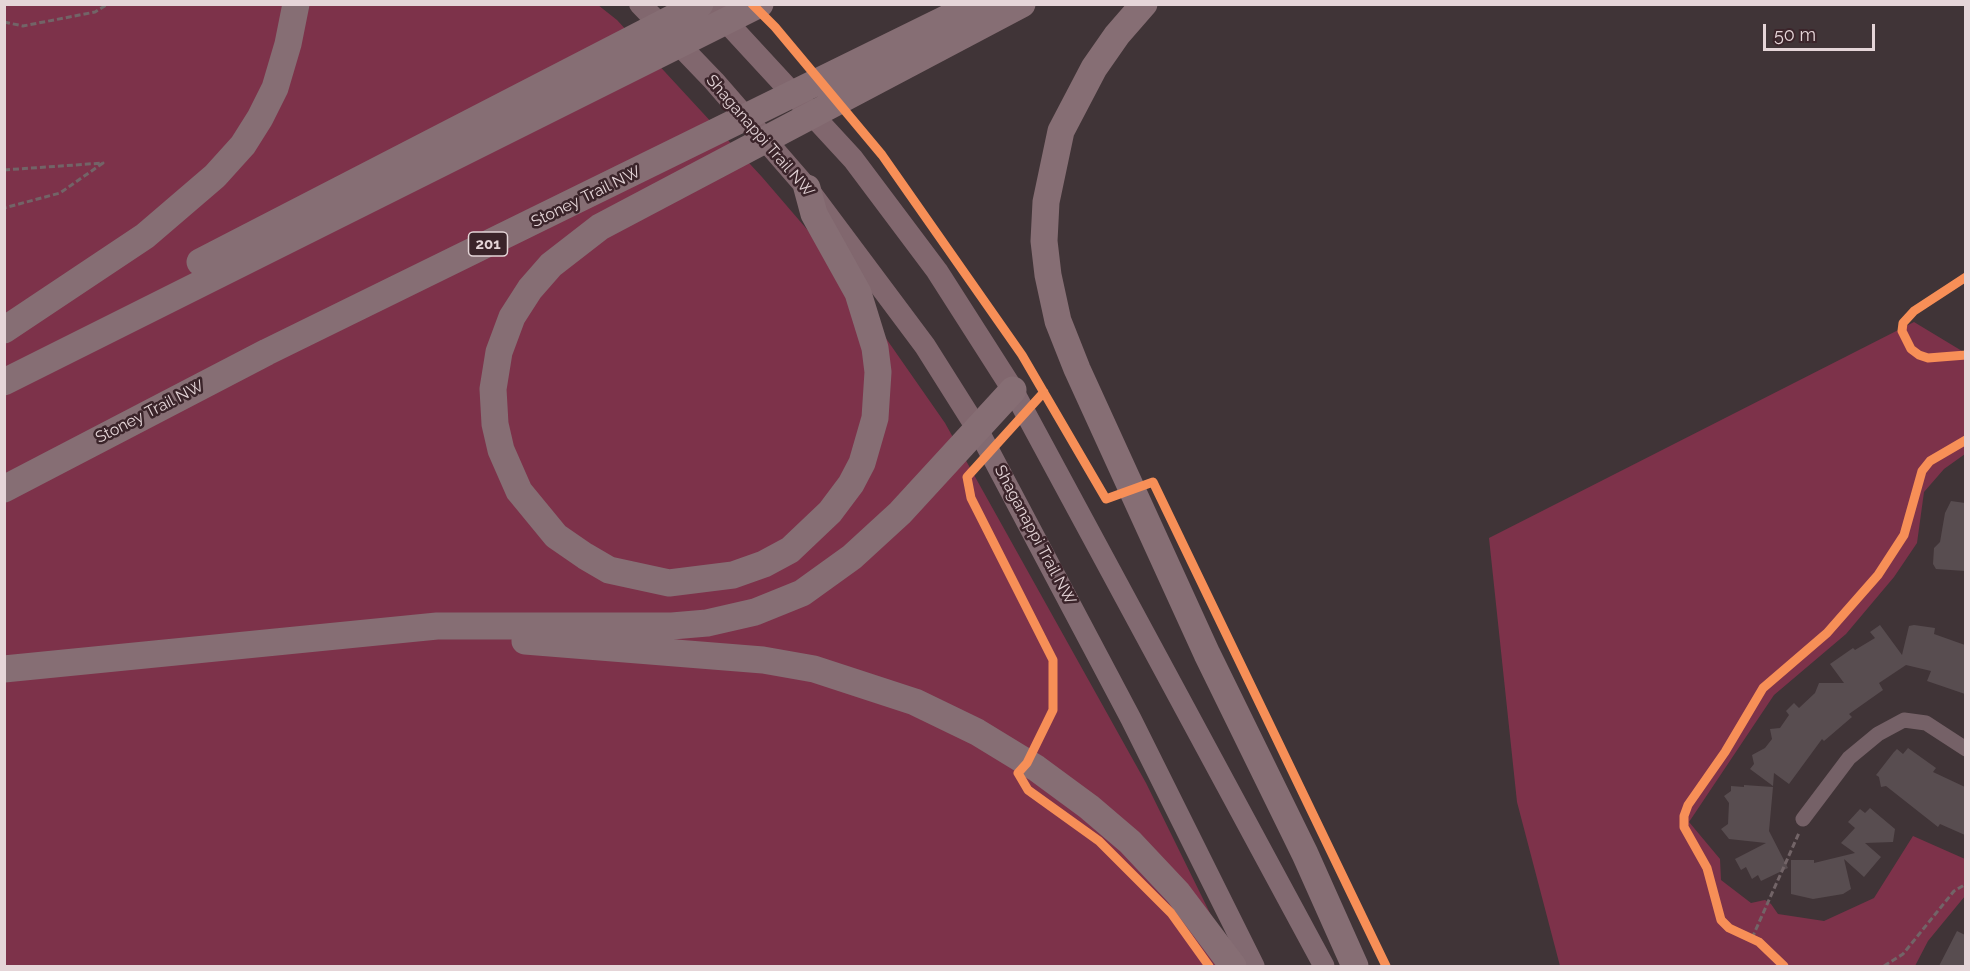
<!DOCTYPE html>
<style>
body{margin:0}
#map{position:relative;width:1970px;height:971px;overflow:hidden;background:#403437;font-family:Raleway,sans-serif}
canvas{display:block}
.frame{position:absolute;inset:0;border:6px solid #e5d5d8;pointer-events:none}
.scale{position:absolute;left:1763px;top:24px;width:112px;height:27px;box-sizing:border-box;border:3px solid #e5d5d8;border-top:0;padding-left:8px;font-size:18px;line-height:21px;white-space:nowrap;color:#e5d5d8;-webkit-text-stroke:4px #3b242a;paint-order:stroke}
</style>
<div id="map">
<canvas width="1970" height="971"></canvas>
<div class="frame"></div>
<div class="scale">50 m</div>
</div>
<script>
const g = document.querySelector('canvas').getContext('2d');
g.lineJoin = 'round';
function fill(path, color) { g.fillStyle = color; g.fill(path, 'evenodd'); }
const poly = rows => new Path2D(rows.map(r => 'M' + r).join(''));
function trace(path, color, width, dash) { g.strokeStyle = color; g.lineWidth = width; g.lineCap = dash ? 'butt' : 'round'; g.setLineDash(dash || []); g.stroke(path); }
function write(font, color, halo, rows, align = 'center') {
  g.font = font + ' Raleway,sans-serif'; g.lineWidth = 5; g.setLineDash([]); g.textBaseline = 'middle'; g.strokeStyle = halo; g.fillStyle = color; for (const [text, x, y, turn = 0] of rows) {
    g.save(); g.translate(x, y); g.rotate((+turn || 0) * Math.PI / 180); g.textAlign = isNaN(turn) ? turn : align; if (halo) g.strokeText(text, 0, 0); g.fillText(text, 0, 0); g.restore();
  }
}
const green = poly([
 [5,4,598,5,617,20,762,177,823,248,945,423,1146,783,1236,966,5,966],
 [1914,322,1962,351,1965,351,1965,454,1944,469,1924,492,1917,543,1894,577,1846,634,1774,695,1689,822,1720,859,1721,880,1751,903,1765,900,1771,904,1778,914,1824,921,1874,898,1913,836,1965,859,1965,896,1928,941,1915,966,1560,966,1517,802,1489,538]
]);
const building = poly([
 [1951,501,1965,503,1965,571,1936,569,1933,564,1934,548,1940,542,1945,513],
 [1880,625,1902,655,1909,626,1914,625,1935,628,1934,634,1965,645,1965,694,1927,681,1931,671,1906,665,1879,683,1883,690,1849,714,1852,717,1824,741,1822,739,1789,784,1774,773,1773,786,1750,769,1754,764,1752,755,1765,748,1772,739,1770,729,1780,728,1789,715,1786,711,1794,703,1799,708,1815,693,1819,683,1844,683,1830,664,1853,648,1855,650,1875,638,1870,632],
 [1908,748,1936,768,1933,772,1965,787,1965,835,1940,824,1938,827,1886,786,1881,787,1879,777,1876,775,1894,752,1897,749,1903,754],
 [1744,785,1773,787,1769,831,1788,868,1761,881,1758,875,1752,879,1746,867,1741,870,1735,859,1766,843,1729,839,1721,829,1728,824,1729,803,1724,796,1731,791,1731,786,1744,787],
 [1870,808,1895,829,1893,842,1865,843,1881,857,1864,877,1844,859,1851,889,1843,894,1813,899,1791,894,1791,860,1814,860,1814,863,1855,853,1841,843,1855,828,1848,822,1860,809,1865,813],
 [1957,931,1965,935,1965,966,1939,966]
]);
const path = poly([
 [4,22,23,26,95,12,108,4],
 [4,170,103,163,60,193,4,208],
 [1752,938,1799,833],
 [1884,966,1903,954,1954,891,1966,884]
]);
const street = poly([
 [1803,819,1849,758,1878,734,1904,720,1926,723,1966,749]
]);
const secondary = poly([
 [1013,390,1324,966],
 [978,430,1131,719,1254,966]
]);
const primary = poly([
 [640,4,714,81,807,188,925,346,978,430],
 [710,4,853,159,937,271,1013,390]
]);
const highway = poly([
 [1144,4,1117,35,1094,68,1061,131,1046,202,1044,241,1048,275,1058,321,1077,369,1207,654,1305,854,1355,966],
 [807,188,814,214,858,293,875,348,878,372,875,418,862,463,851,484,830,512,790,550,764,564,733,575,669,583,609,570,585,556,556,536,519,491,501,450,495,424,493,389,499,352,512,317,530,289,551,265,600,227,1022,4],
 [200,262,700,4],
 [4,330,145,236,215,176,243,145,260,118,275,88,288,44,296,4],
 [4,382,760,4],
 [4,489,267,352,976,4],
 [525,641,763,660,814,669,915,702,977,732,1036,768,1089,807,1130,842,1178,893,1233,966],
 [4,669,437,626,672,626,707,623,755,612,802,593,852,557,900,513,1013,390]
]);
const cycleway = poly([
 [752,4,775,27,882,155,1022,355,1106,499,1153,482,1386,966],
 [1966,277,1914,311,1903,323,1902,331,1911,349,1919,355,1928,358,1966,355],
 [1044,392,967,477,971,498,1053,660,1053,710,1027,763,1018,773,1028,790,1099,841,1171,913,1209,966],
 [1784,966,1759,942,1729,928,1721,920,1707,868,1684,827,1684,816,1688,805,1725,752,1763,688,1827,633,1878,575,1904,535,1922,471,1930,461,1966,440]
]);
const shields = [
 [488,244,39]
];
const shieldNames = [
 ["201",488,244]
];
const streetNames = [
 ["Shaganappi Trail NW",760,136,49],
 ["Stoney Trail NW",586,197,-26],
 ["Stoney Trail NW",150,412,-27],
 ["Shaganappi Trail NW",1035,535,62]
];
fill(green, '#7d324a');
fill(building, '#584d50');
trace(path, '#726467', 3, [6, 3]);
trace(street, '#756167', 15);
trace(secondary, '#826a71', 21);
trace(primary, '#81676e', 22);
trace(highway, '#866e74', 27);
trace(cycleway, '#f78f57', 9);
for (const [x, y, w] of shields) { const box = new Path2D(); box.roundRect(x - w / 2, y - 12, w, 24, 4.5); g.fillStyle = '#3b242a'; g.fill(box); trace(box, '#e5d5d8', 1.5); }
write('bold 15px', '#e5d5d8', null, shieldNames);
write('16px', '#e5d5d8', '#3b242a', streetNames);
</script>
